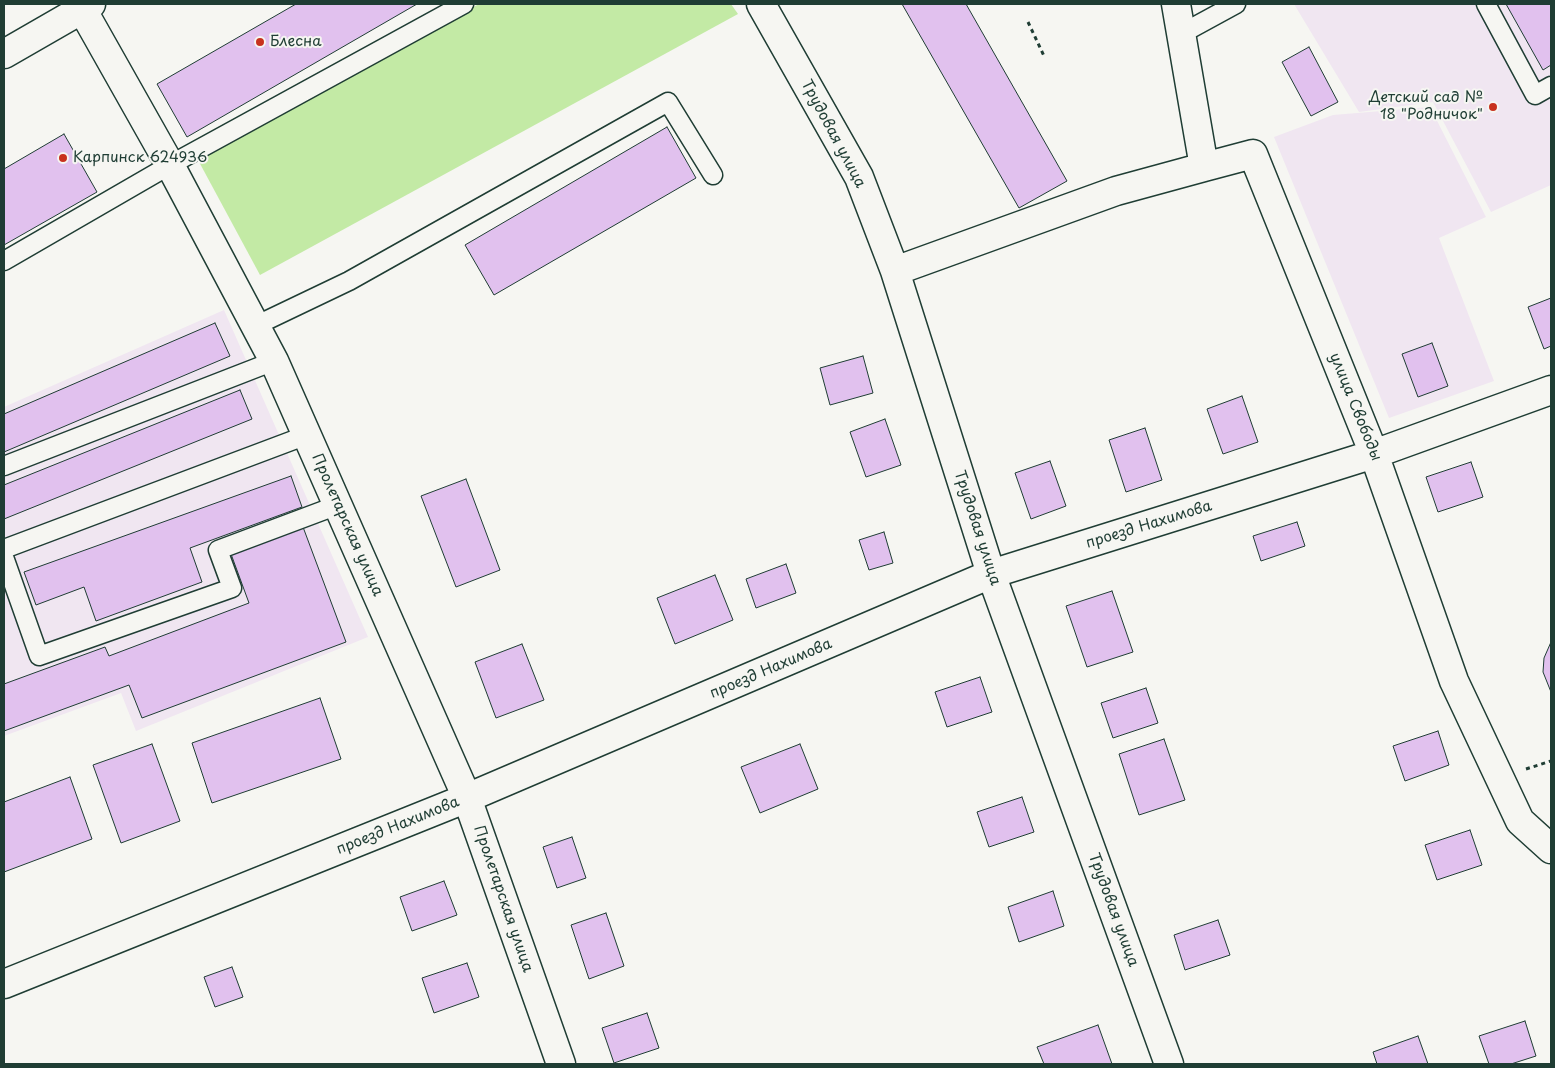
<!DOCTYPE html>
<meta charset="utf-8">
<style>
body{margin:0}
#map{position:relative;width:1555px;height:1068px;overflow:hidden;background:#f6f6f2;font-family:"Playpen Sans",sans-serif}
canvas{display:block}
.frame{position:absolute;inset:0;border:5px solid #1f3d34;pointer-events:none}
</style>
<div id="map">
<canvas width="1555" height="1068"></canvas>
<div class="frame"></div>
</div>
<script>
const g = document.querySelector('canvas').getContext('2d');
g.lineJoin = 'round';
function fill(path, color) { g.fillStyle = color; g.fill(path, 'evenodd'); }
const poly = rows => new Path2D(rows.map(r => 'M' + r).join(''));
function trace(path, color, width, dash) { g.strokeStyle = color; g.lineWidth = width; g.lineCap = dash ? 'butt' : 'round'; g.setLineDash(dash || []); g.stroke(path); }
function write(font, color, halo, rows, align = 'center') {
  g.font = font + ' "Playpen Sans",sans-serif'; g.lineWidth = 4; g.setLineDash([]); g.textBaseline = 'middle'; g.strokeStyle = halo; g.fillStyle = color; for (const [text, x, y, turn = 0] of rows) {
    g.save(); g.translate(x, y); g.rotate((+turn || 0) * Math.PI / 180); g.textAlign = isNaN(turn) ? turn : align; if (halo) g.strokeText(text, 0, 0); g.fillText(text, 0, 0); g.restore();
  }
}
const built = poly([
 [1294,4,1551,4,1551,185,1491,212,1433,102,1359,112],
 [1430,107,1486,217,1439,238,1494,381,1389,418,1274,137,1333,115],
 [224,310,368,637,136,731,121,693,4,736,4,407]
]);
const green = poly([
 [479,4,731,4,738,14,260,275,198,160]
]);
const building = poly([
 [296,4,417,4,187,137,157,84,296,4],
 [902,4,966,4,1067,181,1019,208,902,4],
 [1506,4,1551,4,1551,65,1543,70,1506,4],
 [1309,47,1338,102,1311,116,1282,62,1309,47],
 [667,127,696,178,494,295,465,245,667,127],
 [64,134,97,192,4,245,4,169,64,134],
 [1551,298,1551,346,1544,349,1528,307,1551,298],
 [215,323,230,356,4,452,4,414,215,323],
 [1432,343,1448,386,1418,397,1402,354,1432,343],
 [863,356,873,393,830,405,820,368,863,356],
 [240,390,252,419,4,519,4,485,240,390],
 [1242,396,1258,442,1223,454,1207,409,1242,396],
 [885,419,901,465,866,477,850,432,885,419],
 [1145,428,1162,480,1126,492,1109,440,1145,428],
 [1050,461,1066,506,1031,519,1015,473,1050,461],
 [1471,462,1483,497,1438,512,1426,477,1471,462],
 [291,476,302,507,190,548,202,582,96,621,84,587,36,605,24,572,291,476],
 [466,479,500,570,456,587,421,496,466,479],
 [1297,522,1305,546,1261,561,1253,536,1297,522],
 [303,527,346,642,142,718,129,685,4,731,4,684,105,647,109,656,249,603,231,554,303,527],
 [884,532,893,563,869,570,859,540,884,532],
 [786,564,796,593,756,608,746,579,786,564],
 [715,575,733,620,675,644,657,598,715,575],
 [1112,591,1133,652,1087,667,1066,606,1112,591],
 [1551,642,1551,692,1543,672,1544,658,1551,642],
 [522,644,544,700,496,718,475,662,522,644],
 [980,677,992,712,947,727,935,692,980,677],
 [1146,688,1158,723,1113,738,1101,703,1146,688],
 [320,698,341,759,212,803,192,743,320,698],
 [1438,731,1449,765,1405,781,1393,746,1438,731],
 [1164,739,1185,800,1139,815,1119,754,1164,739],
 [152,744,180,821,121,843,93,765,152,744],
 [800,744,818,789,760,813,741,767,800,744],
 [70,777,92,839,4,872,4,802,70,777],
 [1022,797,1034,832,989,847,977,812,1022,797],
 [1470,830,1482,865,1437,880,1425,845,1470,830],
 [572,837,586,878,557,888,543,847,572,837],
 [444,881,457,915,412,931,400,897,444,881],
 [1053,891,1064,926,1019,942,1008,907,1053,891],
 [606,913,624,966,589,979,571,925,606,913],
 [1218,920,1230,955,1185,970,1174,935,1218,920],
 [467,963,479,997,434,1013,422,978,467,963],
 [232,967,243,997,215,1007,204,977,232,967],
 [647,1013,659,1048,614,1063,602,1028,647,1013],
 [1525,1021,1536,1056,1511,1064,1489,1064,1479,1036,1525,1021],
 [1098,1025,1112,1064,1044,1064,1037,1047,1098,1025],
 [1418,1036,1428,1064,1377,1064,1373,1052,1418,1036]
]);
const path = poly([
 [1028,22,1044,56],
 [1526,769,1551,761]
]);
const service = poly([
 [1486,4,1535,95,1551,86],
 [1181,34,1236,4],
 [4,261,170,165,464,4],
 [257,325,349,281,668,102,713,175],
 [4,466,274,361],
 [4,549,307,435],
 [4,557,39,656,232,588,218,550,338,505]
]);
const minor = poly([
 [761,4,859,177,895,271,991,574,1169,1064],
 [1176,4,1204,167,1253,154,1374,454,1454,681,1520,821,1551,849],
 [82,9,170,165,274,361,467,798,561,1064],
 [4,54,91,4],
 [895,271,1116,191,1204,167],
 [4,984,467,798,991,574,1374,454,1551,390]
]);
const markers = [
 [260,42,5,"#c8321e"],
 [1493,107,5,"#c8321e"],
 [63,158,5,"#c8321e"]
];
const poiNames = [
 ["Блесна",270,42],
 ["Детский сад №",1483,98,"right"],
 ["18 \"Родничок\"",1483,115,"right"],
 ["Карпинск 624936",73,158]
];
const streetNames = [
 ["Трудовая улица",833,134,62],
 ["улица Свободы",1355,407,68],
 ["Пролетарская улица",347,525,66],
 ["проезд Нахимова",1149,525,-17],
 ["Трудовая улица",977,528,72],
 ["проезд Нахимова",771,669,-23],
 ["проезд Нахимова",398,826,-22],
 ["Пролетарская улица",503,899,71],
 ["Трудовая улица",1113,910,70]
];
fill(built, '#f0e6f1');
fill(green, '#c3eaa5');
fill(building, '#e1c1ee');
trace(building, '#1f3d34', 1);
trace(service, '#1f3d34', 21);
trace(minor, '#1f3d34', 31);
trace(path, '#1f3d34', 3, [4, 4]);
trace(service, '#f6f6f2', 18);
trace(minor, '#f6f6f2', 28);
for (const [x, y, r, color] of markers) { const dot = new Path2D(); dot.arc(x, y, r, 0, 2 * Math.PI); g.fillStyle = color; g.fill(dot); trace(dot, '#f6f6f2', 2); }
write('15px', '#1f3d34', '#f6f6f2', poiNames, 'left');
write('15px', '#1f3d34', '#f6f6f2', streetNames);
</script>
